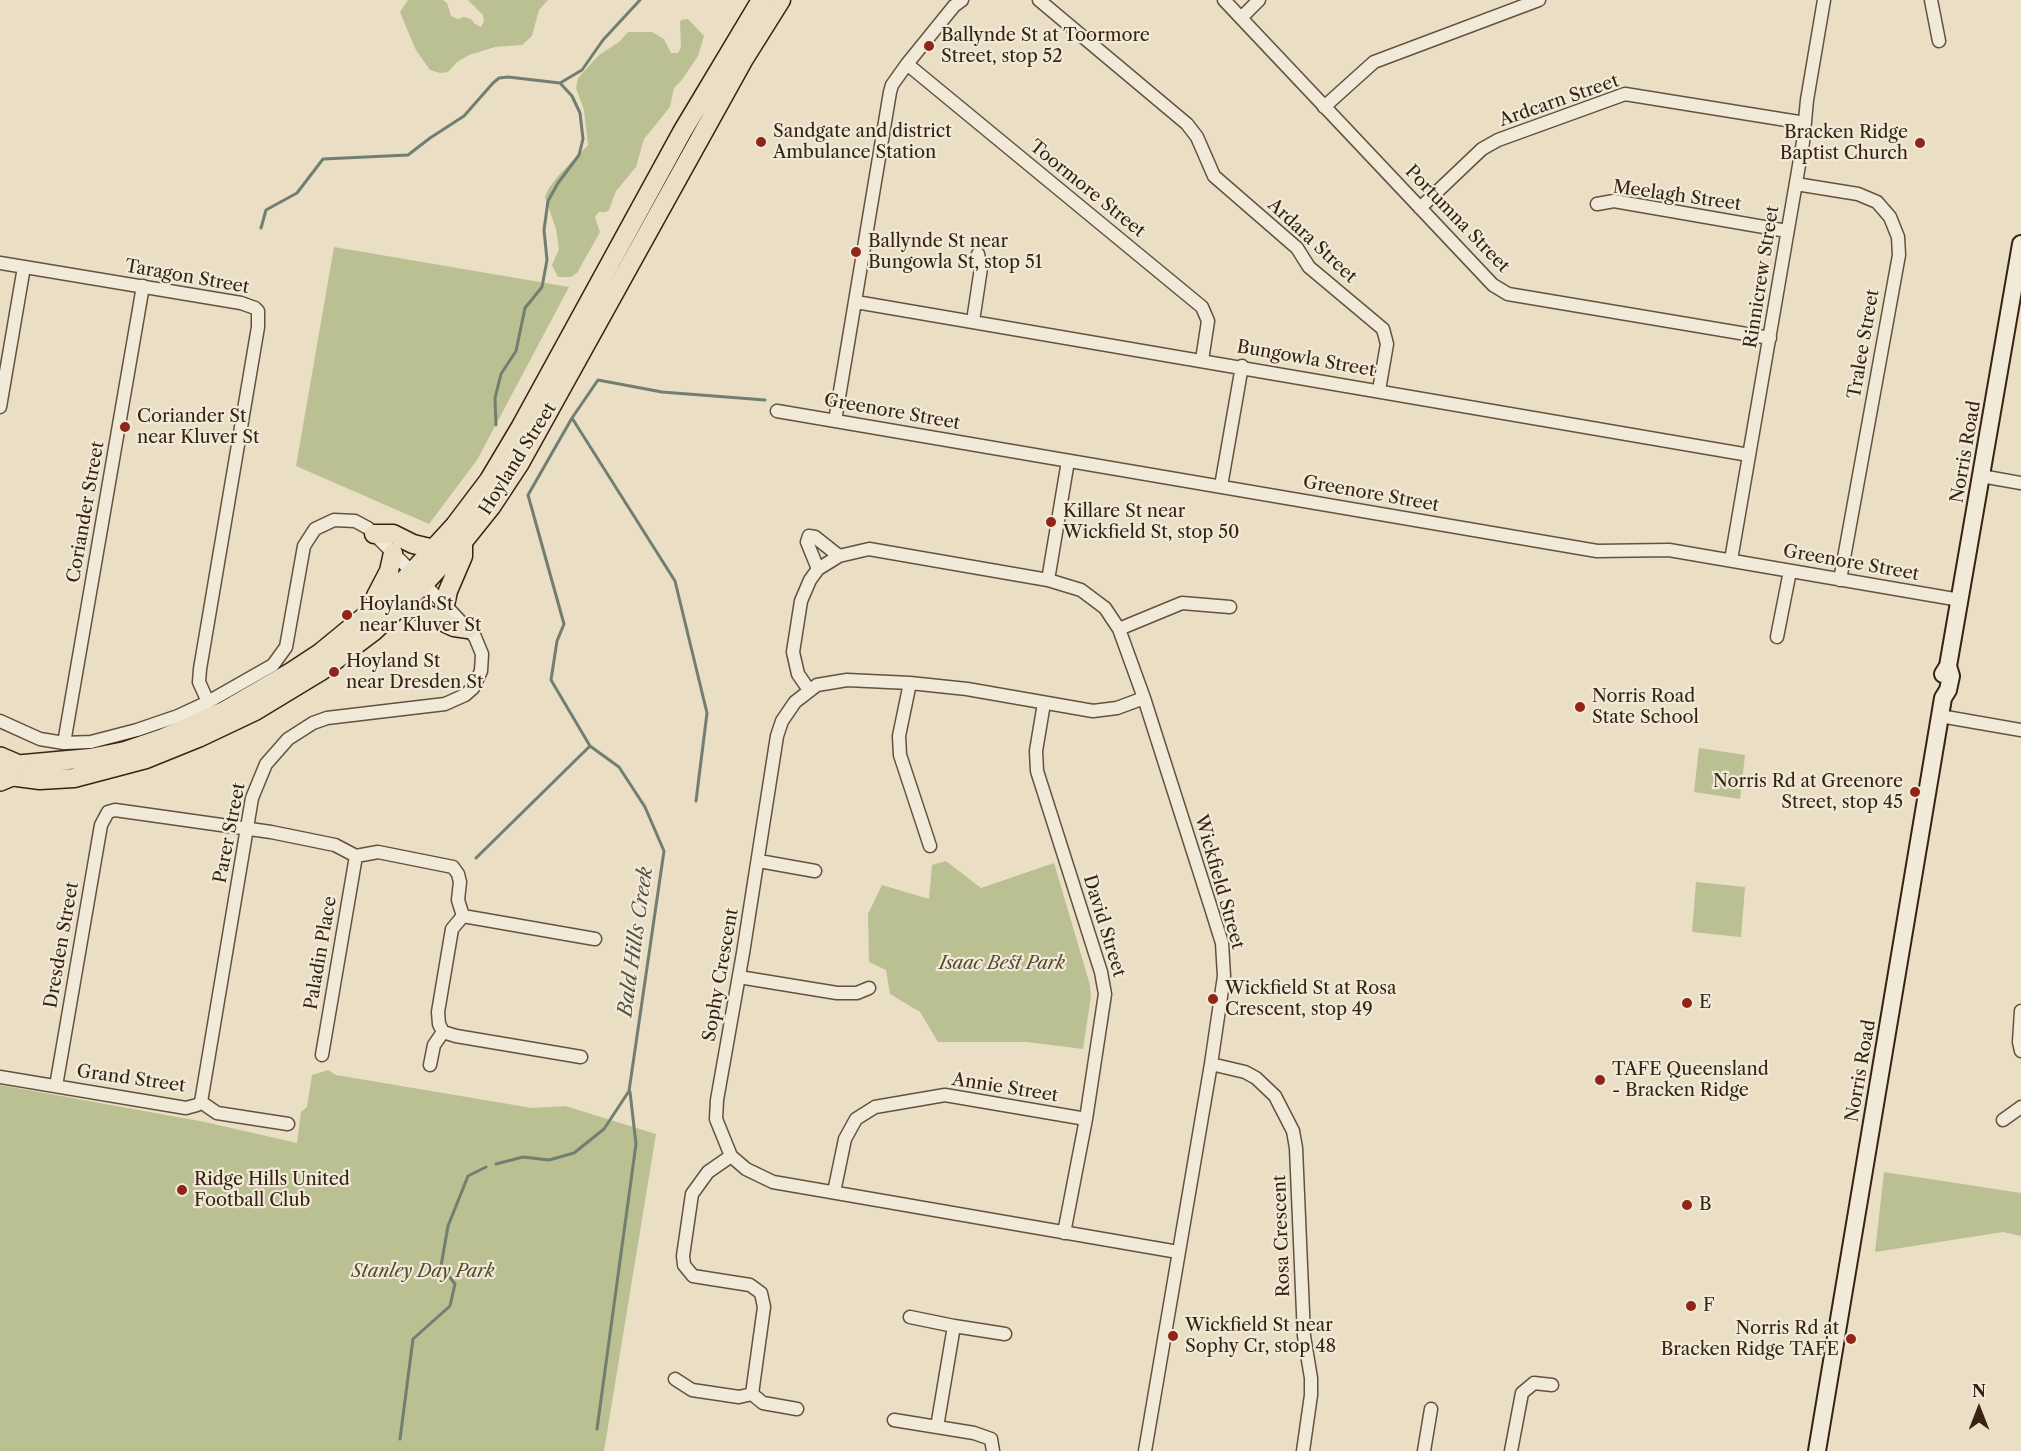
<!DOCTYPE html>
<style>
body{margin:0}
#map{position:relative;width:2021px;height:1451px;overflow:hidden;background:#eadec5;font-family:"Libre Caslon Text",serif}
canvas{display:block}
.north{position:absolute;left:1949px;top:1379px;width:60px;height:60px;-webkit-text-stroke:4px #f1ead9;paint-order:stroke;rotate:0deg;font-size:16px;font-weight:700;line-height:24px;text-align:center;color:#382212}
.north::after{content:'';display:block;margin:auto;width:21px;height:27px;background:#382212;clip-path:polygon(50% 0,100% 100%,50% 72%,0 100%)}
</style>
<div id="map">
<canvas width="2021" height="1451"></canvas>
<div class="north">N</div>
</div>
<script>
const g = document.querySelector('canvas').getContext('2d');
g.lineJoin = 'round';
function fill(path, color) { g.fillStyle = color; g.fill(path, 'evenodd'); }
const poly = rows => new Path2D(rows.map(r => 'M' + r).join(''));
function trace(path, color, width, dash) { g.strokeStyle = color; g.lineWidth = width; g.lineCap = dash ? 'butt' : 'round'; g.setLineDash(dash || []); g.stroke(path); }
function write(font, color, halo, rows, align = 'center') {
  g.font = font + ' "Libre Caslon Text",serif'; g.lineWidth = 4.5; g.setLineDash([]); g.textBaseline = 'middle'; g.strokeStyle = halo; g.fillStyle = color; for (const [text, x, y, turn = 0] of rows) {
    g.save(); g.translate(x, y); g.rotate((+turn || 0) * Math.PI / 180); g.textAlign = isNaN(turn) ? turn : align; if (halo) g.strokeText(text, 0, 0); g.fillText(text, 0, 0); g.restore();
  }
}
const green = poly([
 [408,0,443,0,447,3,451,16,458,19,464,17,471,19,475,24,481,27,484,21,483,15,468,0,548,0,539,10,532,36,522,45,495,47,469,55,457,62,448,72,440,73,430,70,416,50,409,34,400,12],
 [688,19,704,36,698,56,681,81,674,88,670,107,644,139,636,167,616,191,609,210,606,212,599,212,595,217,600,232,577,273,571,277,558,277,552,265,559,249,556,229,545,197,549,188,558,176,588,145,584,110,576,88,578,78,599,55,619,42,628,32,652,32,664,39,671,53,678,53,681,47,680,23,681,20],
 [334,247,569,287,477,460,429,524,296,466],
 [1699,748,1745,755,1740,799,1694,792],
 [946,861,981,888,1054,863,1090,985,1091,996,1083,1049,1027,1042,938,1042,920,1012,890,994,886,970,869,962,868,914,882,885,929,899,932,865],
 [1696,882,1745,887,1741,937,1692,932],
 [328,1070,336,1075,532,1108,565,1106,656,1134,604,1451,0,1451,0,1085,205,1122,297,1143,301,1112,307,1107,312,1075],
 [1884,1172,2021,1193,2021,1236,2003,1232,1875,1252]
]);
const stream = poly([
 [261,228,266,210,297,193,323,159,408,155,430,138,464,116,493,83,499,78,508,77,560,83],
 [572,418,675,581,707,713,696,801],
 [496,425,495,398,501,374,516,351,525,308,542,287,547,260,544,230,548,201,558,183,579,155,583,139,580,113,572,96,560,83,582,70,603,40,640,0],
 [476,858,590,746],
 [496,1164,523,1157,549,1160,574,1153,604,1129,629,1091,664,851,645,807,619,767,590,746,551,680,557,641,564,624,528,495,572,418,598,380,662,392,765,400],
 [597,1429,636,1144,630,1092],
 [400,1439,413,1339,450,1306,455,1284,441,1266,448,1226,468,1176,486,1167]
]);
const street = poly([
 [1039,0,1187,124,1197,137,1214,176,1297,248,1309,267,1383,329,1387,344,1379,390],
 [1224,0,1493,285,1508,294,1770,338],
 [1931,0,1939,41],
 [1241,18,1259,0],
 [907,64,1202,307,1208,321,1202,360],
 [1324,107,1374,62,1539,0],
 [1796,184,1858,194,1877,202,1890,217,1898,237,1899,255,1840,580],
 [1597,204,1614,201,1787,231],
 [1420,208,1482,149,1498,140,1625,94,1805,123],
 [0,263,241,303,255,308,258,311,258,327,200,669,199,682,208,702],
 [856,302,1749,455],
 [973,321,981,268,978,254],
 [0,407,24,267],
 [777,411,1597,551,1669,550,1960,600],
 [835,421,890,92,892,85,907,64,954,6,962,0],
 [1981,476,2021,483],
 [1221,486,1242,366],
 [1731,560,1803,142,1807,100,1824,0],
 [818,569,807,542,809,536,815,537,839,556],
 [1048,580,1068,461],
 [1119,629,1182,603,1230,607],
 [1777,637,1790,571],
 [910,683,899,736,900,755,930,846],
 [809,690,798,674,793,652,801,601,810,580,818,569,839,556,869,549,1048,580,1081,590,1105,608,1119,629,1144,698,1211,908,1222,943,1224,976,1211,1064,1145,1451],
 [1144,698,1117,708,1093,711,967,689,910,683,847,680,817,685,795,702,782,721,777,736,743,953,717,1100,716,1119,731,1156,746,1169,773,1182,1178,1252],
 [1044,703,1036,751,1037,771,1101,972,1105,994,1086,1119,1064,1233],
 [1940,716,2021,730],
 [0,721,40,739,64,743,91,742,137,730,178,716,208,702,273,665,286,647,304,546,315,529,334,520,355,521,368,528,445,605,475,637,482,654,481,671,473,688,465,695,445,704,327,718,313,723,288,739,266,764,252,798,201,1102],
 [64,743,143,286],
 [759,861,815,871],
 [463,916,595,939],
 [739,977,837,993,857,993,869,988],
 [2021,1011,2019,1042,2021,1051],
 [443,1032,456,1036,581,1057],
 [322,1055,356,856],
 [1211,1064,1245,1072,1256,1078,1275,1096,1293,1131,1296,1148,1304,1336,1311,1378,1311,1395,1303,1451],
 [0,1077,186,1108,197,1105,201,1102,217,1113,288,1124],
 [56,1086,101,825,108,812,115,810,271,832,335,845,356,856,378,852,453,867,458,874,460,882,458,900,463,916,452,929,438,1012,439,1024,443,1032,434,1045,430,1065],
 [2003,1120,2021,1107],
 [731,1156,708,1172,692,1194,683,1256,684,1265,693,1276,750,1285,761,1293,764,1307,752,1394,763,1403,797,1409],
 [834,1192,845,1139,856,1119,875,1107,945,1095,1086,1119],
 [910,1317,954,1326,937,1427],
 [954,1326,1005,1334],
 [675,1379,692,1390,739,1397,752,1394],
 [894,1420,974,1433,991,1439,993,1451],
 [1424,1451,1431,1409],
 [1511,1451,1522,1393,1534,1383,1552,1385]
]);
const secondary = poly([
 [1943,674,1948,666,2021,244],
 [1817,1451,1940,716,1943,698,1948,690,1951,676,1948,666]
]);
const primary = poly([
 [374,534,393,534,413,544,434,549],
 [376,605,376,596,389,571,393,553],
 [445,605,448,591,463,556,463,544],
 [401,607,420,611,454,627,468,629],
 [2,766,90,758,125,751,163,738,224,711,291,672,320,653,376,607,412,572,455,525,489,480,520,428,682,132,761,0],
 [0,772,17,777,40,780,74,778,146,759,198,738,255,711,321,671,374,631,424,584,463,542,491,507,520,463,744,59,781,0]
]);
const highway = poly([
 [0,758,14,764],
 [0,780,12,775]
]);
const markers = [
 [929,46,6,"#8f2418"],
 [761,142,6,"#8f2418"],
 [1920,143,6,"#8f2418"],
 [856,252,6,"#8f2418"],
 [125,427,6,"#8f2418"],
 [1051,522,6,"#8f2418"],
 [347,615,6,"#8f2418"],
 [334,672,6,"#8f2418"],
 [1580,707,6,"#8f2418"],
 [1915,792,6,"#8f2418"],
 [1213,999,6,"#8f2418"],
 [1687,1003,6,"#8f2418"],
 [1600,1080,6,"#8f2418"],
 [182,1190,6,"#8f2418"],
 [1687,1205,6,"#8f2418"],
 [1691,1306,6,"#8f2418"],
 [1173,1336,6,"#8f2418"],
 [1851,1339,6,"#8f2418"]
];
const poiNames = [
 ["Ballynde St at Toormore",941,36],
 ["Street, stop 52",941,57],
 ["Sandgate and district",773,132],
 ["Ambulance Station",773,153],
 ["Bracken Ridge",1908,133,"right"],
 ["Baptist Church",1908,154,"right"],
 ["Ballynde St near",868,242],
 ["Bungowla St, stop 51",868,263],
 ["Coriander St",137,417],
 ["near Kluver St",137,438],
 ["Killare St near",1063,512],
 ["Wickfield St, stop 50",1063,533],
 ["Hoyland St",359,605],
 ["near Kluver St",359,626],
 ["Hoyland St",346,662],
 ["near Dresden St",346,683],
 ["Norris Road",1592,697],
 ["State School",1592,718],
 ["Norris Rd at Greenore",1903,782,"right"],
 ["Street, stop 45",1903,803,"right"],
 ["Wickfield St at Rosa",1225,989],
 ["Crescent, stop 49",1225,1010],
 ["E",1699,1003],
 ["TAFE Queensland",1612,1070],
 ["- Bracken Ridge",1612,1091],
 ["Ridge Hills United",194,1180],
 ["Football Club",194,1201],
 ["B",1699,1205],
 ["F",1703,1306],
 ["Wickfield St near",1185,1326],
 ["Sophy Cr, stop 48",1185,1347],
 ["Norris Rd at",1839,1329,"right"],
 ["Bracken Ridge TAFE",1839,1350,"right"]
];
const streetNames = [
 ["Ardcarn Street",1559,101,-19],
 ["Toormore Street",1087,189,39],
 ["Meelagh Street",1677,196,8],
 ["Portumna Street",1457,219,46],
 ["Ardara Street",1312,241,43],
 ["Taragon Street",187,277,10],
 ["Rinnicrew Street",1762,277,-81],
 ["Tralee Street",1864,344,-80],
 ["Bungowla Street",1306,359,10],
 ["Greenore Street",892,412,10],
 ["Norris Road",1966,452,-80],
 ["Hoyland Street",518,459,-58],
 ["Greenore Street",1371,494,10],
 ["Coriander Street",86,512,-80],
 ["Greenore Street",1851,563,10],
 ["Parer Street",230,833,-79],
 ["Wickfield Street",1219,882,74],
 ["David Street",1104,926,73],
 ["Dresden Street",62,945,-80],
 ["Paladin Place",321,953,-80],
 ["Sophy Crescent",721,975,-80],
 ["Norris Road",1861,1071,-80],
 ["Grand Street",131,1079,8],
 ["Annie Street",1005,1088,9],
 ["Rosa Crescent",1282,1236,-92]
];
const parkNames = [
 ["Isaac Best Park",1002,964],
 ["Stanley Day Park",423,1272]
];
const waterNames = [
 ["Bald Hills Creek",636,942,-82]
];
fill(green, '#bac092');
trace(stream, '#727e71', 3);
trace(street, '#64513f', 15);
trace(secondary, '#382212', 20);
trace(primary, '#382212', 21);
trace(highway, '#382212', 24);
trace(street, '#f1ead9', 12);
trace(secondary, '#f1ead9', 16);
trace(primary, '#eadec5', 18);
trace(highway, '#eadec5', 21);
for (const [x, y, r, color] of markers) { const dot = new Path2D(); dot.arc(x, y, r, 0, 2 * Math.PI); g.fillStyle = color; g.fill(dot); trace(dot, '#f1ead9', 2); }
write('18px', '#382212', '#f1ead9', poiNames, 'left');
write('18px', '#382212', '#f1ead9', streetNames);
write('italic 18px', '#584a32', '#f1ead9', parkNames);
write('italic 20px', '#555041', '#f1ead9', waterNames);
</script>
